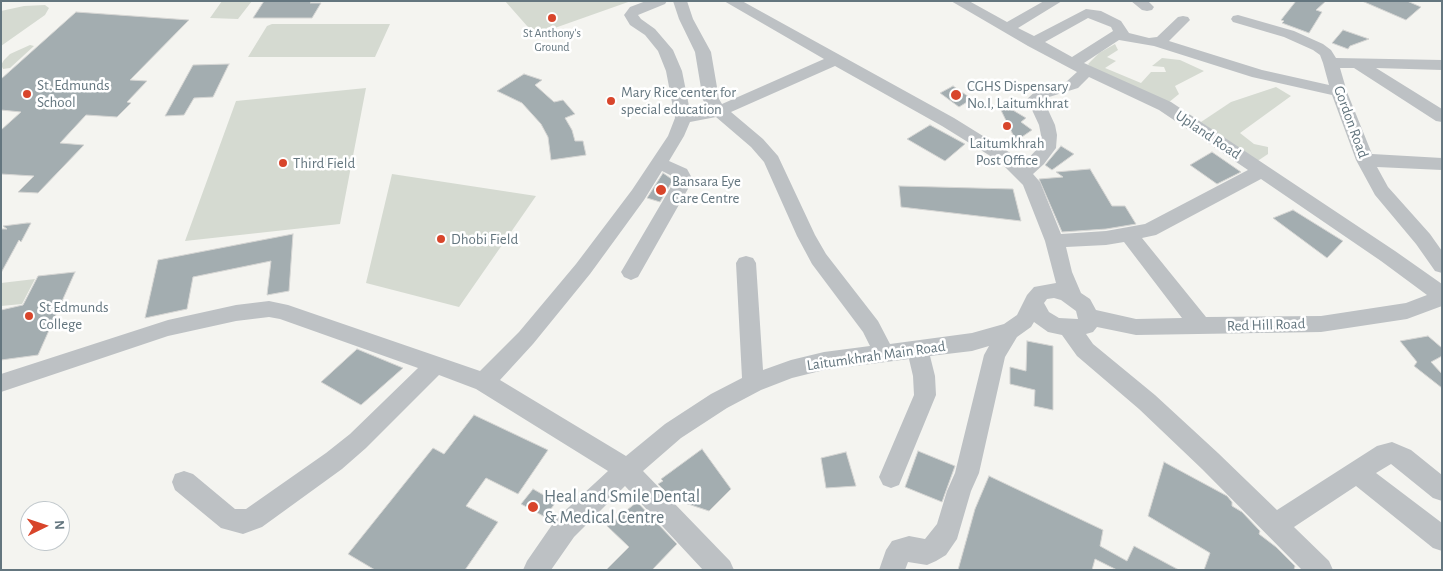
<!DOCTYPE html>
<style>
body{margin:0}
#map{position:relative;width:1443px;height:571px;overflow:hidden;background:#f4f4f0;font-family:"Alegreya Sans",sans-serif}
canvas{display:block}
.frame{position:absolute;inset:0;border:2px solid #64767f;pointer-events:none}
.north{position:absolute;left:20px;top:501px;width:50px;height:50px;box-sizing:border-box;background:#fff;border:1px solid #c1c8cc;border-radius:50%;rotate:86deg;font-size:14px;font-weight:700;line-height:20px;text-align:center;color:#64767f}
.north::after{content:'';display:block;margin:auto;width:18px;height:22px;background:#d8452b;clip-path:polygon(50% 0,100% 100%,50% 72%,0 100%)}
</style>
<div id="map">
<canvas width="1443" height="571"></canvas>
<div class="frame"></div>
<div class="north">N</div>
</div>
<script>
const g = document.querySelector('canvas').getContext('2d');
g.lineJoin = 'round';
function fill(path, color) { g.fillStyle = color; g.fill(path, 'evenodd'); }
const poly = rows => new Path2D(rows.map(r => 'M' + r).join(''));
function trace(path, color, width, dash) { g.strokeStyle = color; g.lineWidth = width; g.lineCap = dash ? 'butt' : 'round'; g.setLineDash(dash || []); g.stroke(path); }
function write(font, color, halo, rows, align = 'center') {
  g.font = font + ' "Alegreya Sans",sans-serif'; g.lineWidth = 5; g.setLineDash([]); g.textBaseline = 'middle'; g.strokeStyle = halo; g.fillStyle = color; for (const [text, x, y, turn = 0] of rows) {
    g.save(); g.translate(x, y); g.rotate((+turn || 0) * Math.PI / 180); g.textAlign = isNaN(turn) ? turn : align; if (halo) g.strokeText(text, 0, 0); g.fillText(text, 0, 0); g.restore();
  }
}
const green = poly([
 [222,1,252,1,238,19,210,18],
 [505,1,631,1,535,35],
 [45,5,49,8,45,15,1,46,1,11,24,6],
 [272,24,390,24,375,57,248,57,267,26],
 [1115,44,1118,50,1107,57,1116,61,1105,68,1141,83,1151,72,1166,72,1164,67,1152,66,1162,58,1180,60,1204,71,1175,86,1179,94,1168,103,1094,71,1088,64,1099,53],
 [30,45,34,46,10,68,3,69,1,65,4,60,10,54],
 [1276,87,1291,96,1240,133,1254,144,1268,147,1268,154,1256,162,1201,122,1231,102],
 [366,88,340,224,185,241,236,101],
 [392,174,536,196,459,307,366,283],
 [35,279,22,304,1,306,1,283]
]);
const building = poly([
 [264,1,312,1,310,3,321,3,312,18,253,18,264,1],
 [1296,1,1326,1,1316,10,1322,12,1309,33,1282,23,1284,21,1281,20,1296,1],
 [1362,1,1407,1,1421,7,1406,20,1362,1],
 [76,12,189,20,130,80,147,81,127,102,131,103,117,117,86,115,60,143,84,145,38,193,18,192,34,176,1,174,1,130,21,112,1,110,1,79,76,12],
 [1343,30,1369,39,1350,46,1348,49,1332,43,1343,30],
 [229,64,213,97,194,98,184,115,165,116,193,65,229,64],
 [524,74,542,80,535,85,554,102,563,100,575,114,565,118,572,130,575,141,583,141,586,155,551,160,548,137,541,124,522,103,497,91,524,74],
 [953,86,972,99,959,107,940,93,953,86],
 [996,100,1026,118,1021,122,1032,130,1016,141,996,100],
 [930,125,965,144,945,161,907,139,930,125],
 [1061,146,1074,154,1052,170,1045,165,1061,146],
 [1212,152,1241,172,1217,184,1190,165,1212,152],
 [1090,169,1112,206,1125,206,1136,224,1106,229,1062,232,1039,179,1063,177,1056,172,1090,169],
 [663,173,673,180,660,202,647,198,663,173],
 [899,186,1013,189,1021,221,901,207,899,186],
 [1293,210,1343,241,1327,258,1273,218,1293,210],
 [27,223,31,223,21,242,19,240,1,273,1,229,7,229,3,226,27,223],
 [293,234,289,291,267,295,271,261,193,277,187,309,145,318,158,260,293,234],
 [75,272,38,355,1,360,1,310,23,305,38,276,75,272],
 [1428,336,1442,348,1442,356,1431,362,1442,374,1442,388,1414,366,1417,362,1400,341,1428,336],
 [1027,341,1053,346,1053,410,1034,406,1035,390,1010,384,1010,367,1026,371,1027,341],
 [357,349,403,368,361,405,321,382,357,349],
 [474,415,548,450,518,494,486,478,466,506,498,522,465,570,375,570,348,554,433,448,444,454,474,415],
 [702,449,731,489,709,511,673,499,658,484,663,481,661,479,702,449],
 [918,451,955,466,942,502,905,487,918,451],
 [846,452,856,486,826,488,821,458,846,452],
 [1164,462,1227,496,1232,502,1232,506,1242,512,1260,531,1259,534,1276,547,1295,566,1294,570,1204,570,1210,553,1148,516,1164,462],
 [989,476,1103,530,1100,546,1127,561,1134,546,1179,570,1117,570,1095,559,1092,570,958,570,975,509,989,476],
 [533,489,556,502,545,517,521,504,533,489],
 [637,502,677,544,652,570,606,570,629,547,607,526,637,502]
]);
const minor = poly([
 [646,1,667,1,665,4,638,15,641,19,655,29,673,50,682,71,690,111,708,108,703,100,695,52,679,19,673,1,687,1,693,19,711,52,719,99,722,104,824,59,724,1,742,1,954,118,1012,154,1023,164,1039,147,1041,135,1039,125,1027,99,1038,89,1066,82,1077,72,1028,46,951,1,969,1,1007,22,1044,1,1062,1,1018,28,1034,36,1086,9,1101,11,1121,21,1129,33,1149,38,1157,37,1178,17,1183,16,1188,17,1190,20,1169,41,1262,70,1329,85,1323,63,1320,55,1313,50,1284,37,1233,22,1231,19,1233,16,1238,15,1294,31,1323,44,1331,50,1336,58,1442,60,1442,70,1376,68,1442,109,1442,122,1436,121,1354,68,1340,68,1347,92,1372,154,1442,158,1442,170,1377,167,1388,187,1430,234,1442,251,1442,273,1435,271,1416,244,1375,195,1356,160,1332,95,1252,77,1154,46,1119,40,1084,63,1171,102,1395,251,1442,284,1442,306,1407,319,1321,332,1136,335,1097,327,1093,332,1086,334,1093,344,1155,395,1218,453,1277,510,1377,446,1392,442,1411,450,1442,475,1442,501,1433,498,1391,464,1376,473,1442,523,1442,551,1433,548,1356,486,1294,527,1329,561,1333,570,1302,570,1202,469,1139,409,1077,356,1062,335,1048,332,1034,322,1031,327,1017,337,1005,357,979,473,971,491,957,539,946,555,936,561,927,565,908,562,905,570,879,570,886,550,892,541,909,536,925,539,937,524,947,491,955,473,984,355,989,346,972,351,930,356,935,376,936,395,899,485,891,488,883,485,879,477,914,395,913,376,909,359,824,370,792,378,761,390,727,408,681,438,643,471,730,561,734,570,703,570,625,486,574,537,551,570,523,570,527,561,556,519,608,471,476,389,439,375,366,448,342,469,262,527,243,534,221,528,175,490,172,482,175,474,184,471,193,474,235,509,246,509,326,453,350,434,418,368,280,319,269,317,236,321,168,336,1,392,1,374,168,320,236,305,269,301,288,305,480,371,519,332,576,264,632,190,668,136,675,118,666,71,658,51,645,35,630,25,624,15,630,7,646,1],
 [1088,18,1111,27,1113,31,1072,57,1045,42,1088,18],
 [835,66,942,126,1000,162,1023,185,1045,241,1056,283,1034,287,1027,295,1017,315,1004,324,972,333,890,344,878,321,826,254,815,235,778,156,763,139,731,112,835,66],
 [1089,77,1159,110,1248,170,1145,224,1106,231,1061,234,1040,182,1033,174,1044,164,1056,148,1057,135,1055,125,1044,101,1049,97,1078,88,1089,77],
 [716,117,751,147,764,162,797,236,812,264,863,332,870,346,824,352,791,360,763,370,756,263,753,258,746,256,739,258,736,263,742,378,711,394,665,424,626,456,500,380,533,344,590,274,644,200,662,171,674,177,675,180,621,272,624,277,631,280,638,277,693,180,687,169,669,161,684,136,690,122,716,117],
 [1261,179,1381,261,1427,295,1406,303,1321,316,1206,317,1142,238,1156,235,1261,179],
 [1124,242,1182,318,1136,319,1096,310,1090,299,1081,293,1072,272,1066,247,1106,245,1124,242],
 [1054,298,1061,300,1076,311,1078,319,1059,318,1049,312,1044,303,1047,299,1054,298],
 [1131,1,1148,1,1154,7,1152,10,1147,11,1142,10,1131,1]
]);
const markers = [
 [552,18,5,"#d8452b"],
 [27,94,5,"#d8452b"],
 [956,95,6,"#d8452b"],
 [611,101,5,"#d8452b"],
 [1007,126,5,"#d8452b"],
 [283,163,5,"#d8452b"],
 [661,190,6,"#d8452b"],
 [441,239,5,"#d8452b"],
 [29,316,5,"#d8452b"],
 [533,507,6,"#d8452b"]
];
const farPoinames = [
 ["St Anthony's",552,33],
 ["Ground",552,47]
];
const poiNames = [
 ["St. Edmunds",37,85],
 ["School",37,102],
 ["CGHS Dispensary",967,86],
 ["No.I, Laitumkhrat",967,103],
 ["Mary Rice center for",621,92],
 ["special education",621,109],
 ["Laitumkhrah",1007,143,"center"],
 ["Post Office",1007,160,"center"],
 ["Third Field",293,163],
 ["Bansara Eye",672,181],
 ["Care Centre",672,198],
 ["Dhobi Field",451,239],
 ["St Edmunds",39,307],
 ["College",39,324]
];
const streetNames = [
 ["Gordon Road",1351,122,70],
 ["Upland Road",1208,135,34],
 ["Red Hill Road",1266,325,-2],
 ["Laitumkhrah Main Road",876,356,-8]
];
const nearPoinames = [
 ["Heal and Smile Dental",544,497],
 ["& Medical Centre",544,518]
];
fill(green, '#d5dad1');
fill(building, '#a3adb0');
trace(building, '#d5d5d3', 1);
fill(minor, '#bdc1c4');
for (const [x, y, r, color] of markers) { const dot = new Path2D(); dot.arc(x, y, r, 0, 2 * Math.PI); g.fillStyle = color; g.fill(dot); trace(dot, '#fff', 2); }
write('12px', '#64767f', '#fff', farPoinames);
write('15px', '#64767f', '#fff', poiNames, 'left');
write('15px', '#64767f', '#fff', streetNames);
write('18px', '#64767f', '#fff', nearPoinames, 'left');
</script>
